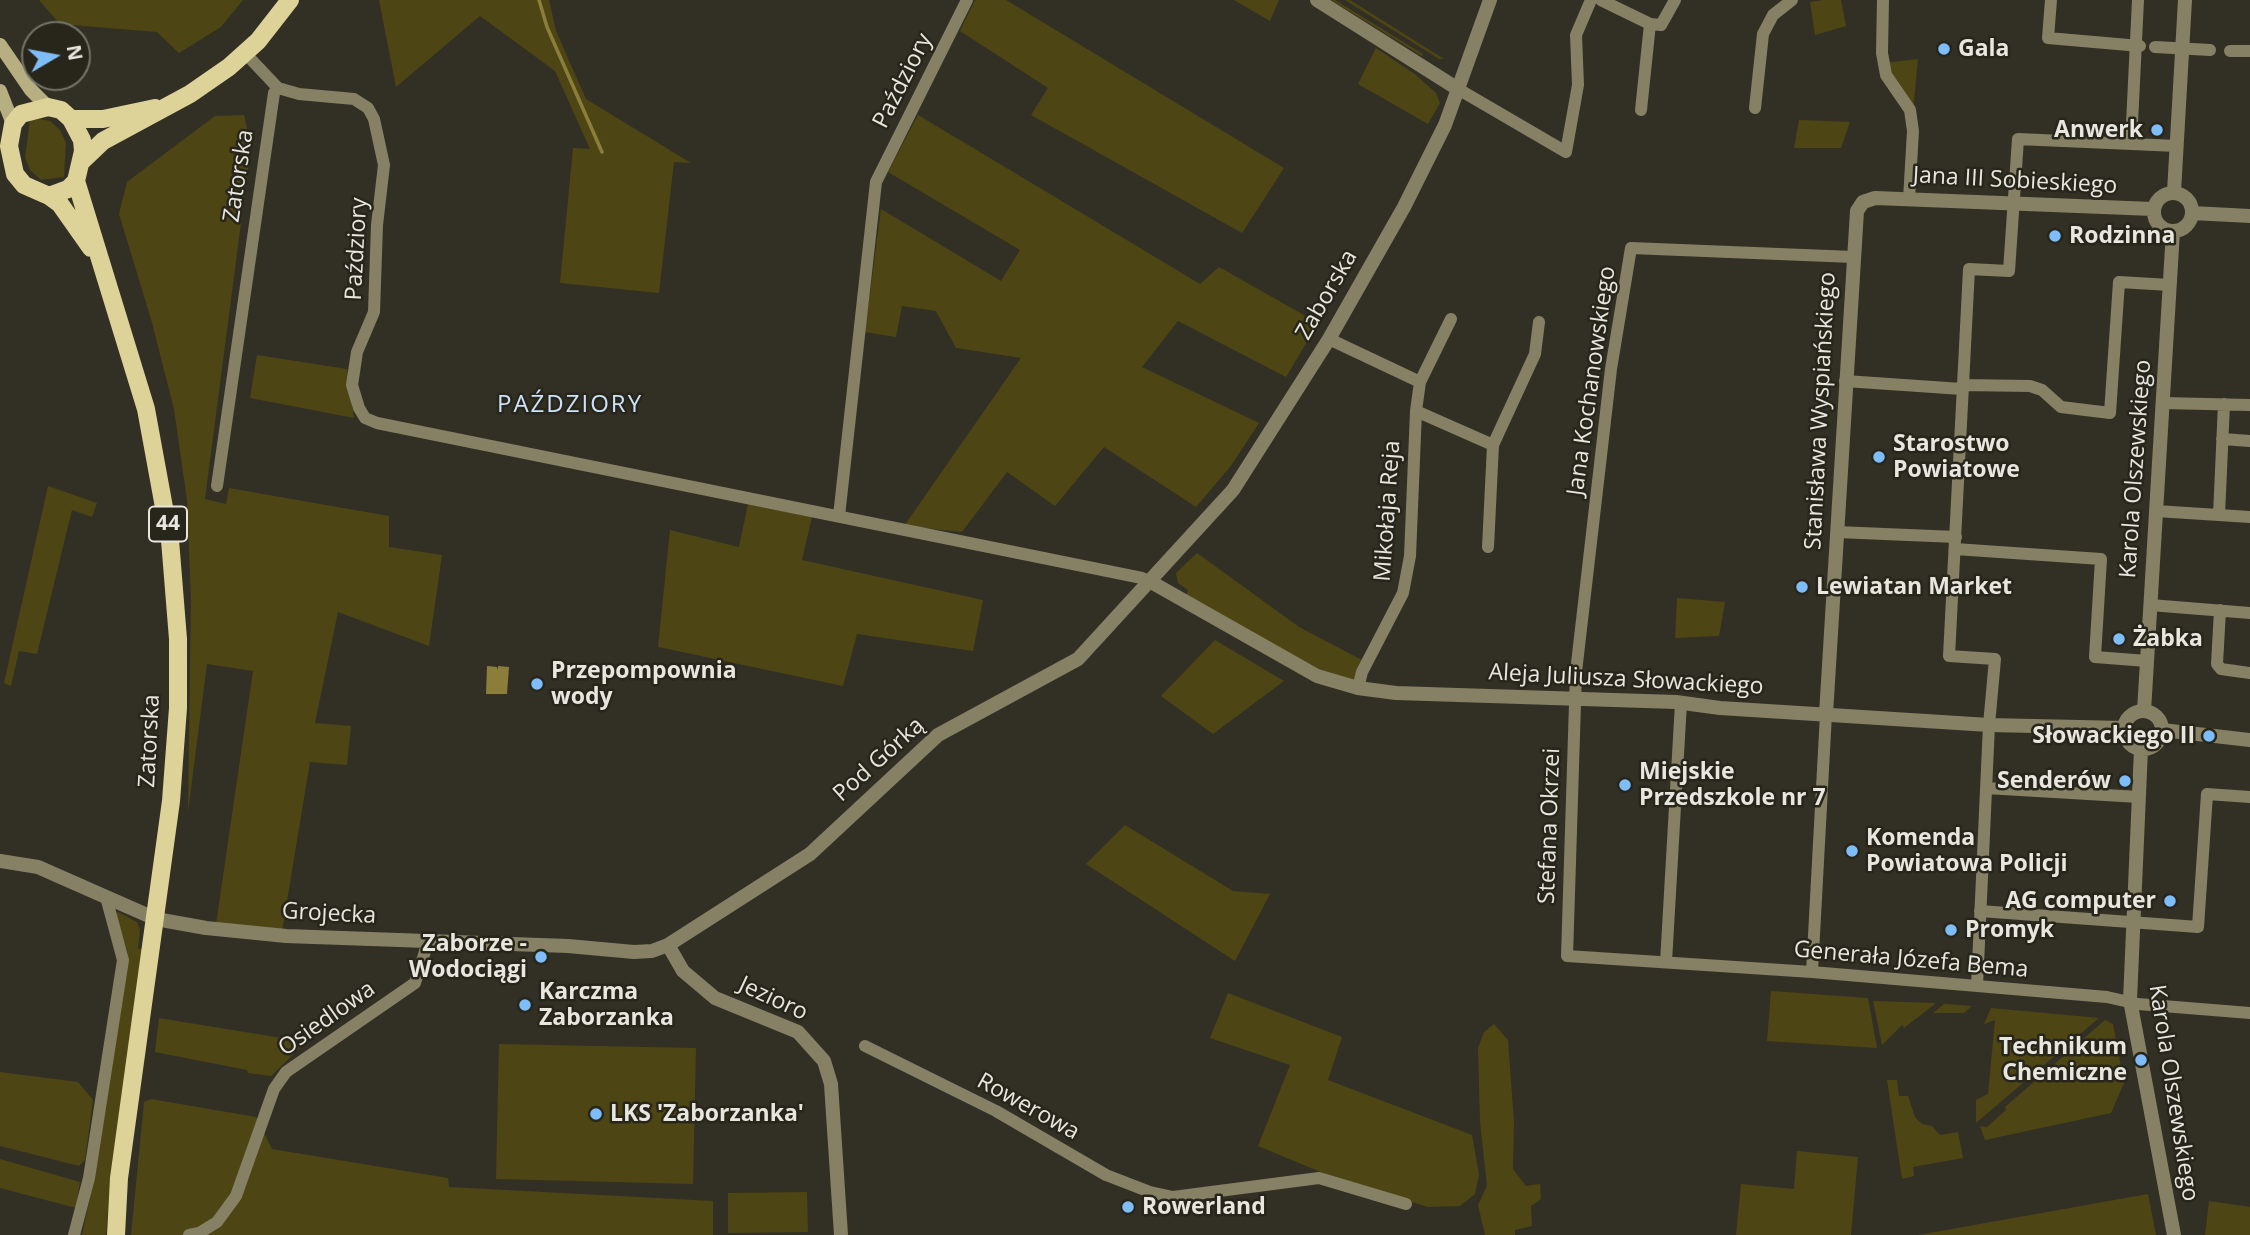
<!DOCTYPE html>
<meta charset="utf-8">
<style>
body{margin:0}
#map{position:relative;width:2250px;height:1235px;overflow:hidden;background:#323025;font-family:"Open Sans",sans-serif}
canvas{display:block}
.north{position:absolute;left:21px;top:21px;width:70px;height:70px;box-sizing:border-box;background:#28261b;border:2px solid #747369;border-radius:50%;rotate:80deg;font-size:19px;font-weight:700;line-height:28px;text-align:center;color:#e7e6df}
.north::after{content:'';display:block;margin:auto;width:24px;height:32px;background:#7fbdf9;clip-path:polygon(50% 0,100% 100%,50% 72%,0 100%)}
</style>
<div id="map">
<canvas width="2250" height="1235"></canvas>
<div class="north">N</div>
</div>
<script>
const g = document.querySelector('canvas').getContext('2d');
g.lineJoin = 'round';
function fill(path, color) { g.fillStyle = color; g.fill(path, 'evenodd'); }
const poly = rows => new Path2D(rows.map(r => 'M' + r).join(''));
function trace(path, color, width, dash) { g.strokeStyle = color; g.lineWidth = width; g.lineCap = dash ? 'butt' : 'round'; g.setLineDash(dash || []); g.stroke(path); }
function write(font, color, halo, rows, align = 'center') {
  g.font = font + ' "Open Sans",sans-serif'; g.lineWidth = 5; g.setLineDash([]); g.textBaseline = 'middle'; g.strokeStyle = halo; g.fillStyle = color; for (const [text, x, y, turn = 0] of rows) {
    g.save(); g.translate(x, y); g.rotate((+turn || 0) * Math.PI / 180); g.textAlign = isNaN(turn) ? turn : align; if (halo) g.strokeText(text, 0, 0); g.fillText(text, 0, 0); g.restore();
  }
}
const green = poly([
 [39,0,243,0,221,27,179,53,157,32,60,24],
 [379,0,549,0,556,31,586,99,691,163,674,162,659,293,560,283,573,148,590,149,555,71,480,16,396,87],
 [975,0,1006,0,1284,168,1242,233,1031,115,1048,88,960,31],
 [1234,0,1279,0,1270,21],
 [1331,0,1335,0,1423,54,1422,56],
 [1345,0,1350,0,1444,59,1439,59],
 [1823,0,1841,0,1846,26,1815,35,1810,2],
 [1376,48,1416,75,1436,93,1440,103,1428,124,1358,84],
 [1918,59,1912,122,1884,63],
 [244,115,251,146,205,499,226,504,229,488,389,516,389,547,442,555,429,646,338,612,315,723,351,726,347,765,310,762,282,931,216,924,253,671,207,664,188,812,191,600,187,500,174,409,151,319,119,214,127,182,215,116],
 [918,115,1200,284,1219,267,1318,323,1286,377,1178,321,1142,367,1259,423,1230,467,1196,507,1104,447,1055,506,1007,472,962,532,904,526,1021,358,956,348,936,311,902,306,896,337,865,332,881,209,1001,281,1020,250,888,172],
 [39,119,50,121,60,130,66,143,64,177,41,180,31,171,25,158,30,120],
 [1799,120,1850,122,1841,148,1794,148],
 [257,355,347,369,354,418,250,398],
 [48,486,97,503,92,517,72,510,37,654,19,651,11,686,4,683],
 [748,504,812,517,802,560,983,600,973,651,857,634,843,686,658,647,670,530,739,547],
 [1197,553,1299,627,1364,661,1355,682,1319,671,1186,596,1188,590,1178,583,1176,573],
 [1677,598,1725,602,1719,636,1675,638],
 [1215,640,1284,681,1213,734,1161,696],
 [1125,825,1233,891,1270,894,1235,961,1086,864],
 [118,912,137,922,140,929,138,949,143,949,111,1170,106,1235,82,1235,94,1179,128,953,115,915],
 [1771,991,1868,998,1877,1048,1767,1041],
 [1228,993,1342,1037,1328,1080,1472,1135,1479,1174,1475,1194,1460,1206,1428,1207,1335,1178,1258,1146,1290,1065,1210,1038],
 [1873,1001,1934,1003,1935,1004,1904,1028,1902,1025,1882,1045],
 [1944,1004,1947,1004,1972,1006,1964,1013,1933,1013],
 [1991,1008,2099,1018,1976,1123,1976,1100,1988,1094,1995,1020,1984,1024],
 [159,1018,306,1042,271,1076,248,1073,247,1070,155,1052],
 [2105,1020,2113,1024,2124,1083,2111,1113,1985,1140,1980,1126,1987,1127,2006,1110,2005,1107],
 [1494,1024,1508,1040,1514,1122,1513,1169,1526,1186,1540,1184,1541,1199,1531,1206,1532,1226,1515,1230,1515,1235,1485,1235,1478,1205,1487,1186,1480,1122,1478,1048,1484,1032],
 [499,1044,696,1048,693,1184,496,1179],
 [0,1072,78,1082,93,1100,85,1160,79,1166,0,1146],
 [1887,1080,1897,1080,1899,1096,1908,1096,1915,1117,1922,1124,1932,1126,1940,1135,1958,1132,1963,1158,1913,1167,1914,1176,1902,1179],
 [151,1099,256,1117,272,1149,448,1178,449,1187,713,1201,713,1235,131,1235,144,1102],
 [1797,1151,1858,1157,1851,1235,1736,1235,1741,1184,1794,1189],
 [0,1159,80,1182,76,1208,0,1188],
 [807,1192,808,1232,728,1233,728,1193],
 [2148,1194,2156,1235,1918,1235],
 [2209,1201,2250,1207,2250,1235,2205,1235]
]);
const water = poly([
 [487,666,497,667,498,670,498,666,509,667,507,694,486,694]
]);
const stream = poly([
 [539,0,547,27,602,152]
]);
const minor = poly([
 [1601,0,1650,24],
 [1883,0,1882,53,1886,75,1910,110,1913,131,1909,199],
 [2051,0,2048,38,2140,46],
 [2155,47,2210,50],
 [2230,51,2250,51],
 [278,88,299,94,354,99,368,108,374,119,384,165,377,225,374,312,357,352,352,385,359,408,365,418,377,423,1142,578,1151,582],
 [1458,89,1566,152,1578,85,1576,35,1591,0],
 [1755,108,1763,34,1773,15,1792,0],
 [1641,110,1650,24,1661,25,1675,0],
 [2131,144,2138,0],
 [1853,257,1631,248,1611,369,1576,672,1567,956,1812,972,2107,997,2138,1004,2250,1013],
 [1329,339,1420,382],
 [1845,381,1962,389],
 [1962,385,2030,386,2042,390,2061,407,2110,413,2119,282,2170,285],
 [2163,403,2250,405],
 [1416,411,1493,445],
 [2222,439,2250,441],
 [217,486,274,93,278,88,245,53],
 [2156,511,2250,517],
 [2219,515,2224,404],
 [839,516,876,182,967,0],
 [1837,532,1956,537],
 [1488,547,1493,445,1535,354,1539,322],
 [1955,549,2101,559,2095,657,2147,661],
 [2150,605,2250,613],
 [2220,610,2217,664,2221,669,2250,673],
 [1358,688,1362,672,1403,593,1410,556,1416,411,1420,382,1451,319],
 [1986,788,2139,797],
 [1980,911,2198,927,2207,794,2250,797],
 [1666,962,1681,703],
 [1812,972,1826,714],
 [1977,986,1989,725,1995,659,1949,656,1969,269,2009,271,2018,139,2177,146],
 [865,1046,996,1111,1106,1175,1150,1192,1173,1197,1319,1178,1406,1204],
 [74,1235,89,1178,123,960,106,897],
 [189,1235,199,1233,217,1222,236,1196,274,1089,286,1072,415,983,428,942]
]);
const tertiary = poly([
 [1317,0,1458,89],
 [2174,192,2185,0],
 '2154 212a19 19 0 1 1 38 0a19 19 0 1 1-38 0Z',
 [2192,213,2250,216],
 [1151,582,1317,676,1358,688,1396,693,1676,702,1720,708,1989,725,2124,728],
 [2144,711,2173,231],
 '2124 730a19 19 0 1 1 38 0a19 19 0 1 1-38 0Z',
 [1826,714,1857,211,1863,202,1875,198,2153,209],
 [2162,730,2250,740],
 [2141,749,2130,1000,2174,1235],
 [0,861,38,867,156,919,206,928,286,936,568,946,634,952,652,951,668,945,810,854,938,735,1078,659,1233,490,1329,339,1404,207,1445,125,1490,0],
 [668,945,683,971,715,998,798,1032,824,1061,831,1084,841,1235]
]);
const secondary = poly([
 [0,45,31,90,48,107],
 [0,91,13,124]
]);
const primary = poly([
 [48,107,61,110,71,119,82,140,83,151,76,181,68,189,49,196,24,185,15,174,9,146,13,124,21,114,48,107],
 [71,119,103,119,155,108],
 [81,162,103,141,190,94,229,67,258,41,290,0],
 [76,181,146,409,170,540,178,639,178,708,171,801,119,1178,116,1235],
 [49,196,60,204,91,248]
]);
const markers = [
 [1944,49,7,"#7fbdf9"],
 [2157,130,7,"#7fbdf9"],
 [2055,236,7,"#7fbdf9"],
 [1879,457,7,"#7fbdf9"],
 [1802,587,7,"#7fbdf9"],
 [2119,639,7,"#7fbdf9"],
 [537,684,7,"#7fbdf9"],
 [2209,736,7,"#7fbdf9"],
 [2125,781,7,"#7fbdf9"],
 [1625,785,7,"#7fbdf9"],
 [1852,851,7,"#7fbdf9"],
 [2170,901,7,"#7fbdf9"],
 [1951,930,7,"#7fbdf9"],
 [541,957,7,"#7fbdf9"],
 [525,1005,7,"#7fbdf9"],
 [2141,1060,7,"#7fbdf9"],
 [596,1114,7,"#7fbdf9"],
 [1128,1207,7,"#7fbdf9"]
];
const shields = [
 [168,524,38]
];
const shieldNames = [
 ["44",168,524]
];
const poiNames = [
 ["Gala",1958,49],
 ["Anwerk",2143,130,"right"],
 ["Rodzinna",2069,236],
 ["Starostwo",1893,444],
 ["Powiatowe",1893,470],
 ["Lewiatan Market",1816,587],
 ["Żabka",2133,639],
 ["Przepompownia",551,671],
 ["wody",551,697],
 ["Słowackiego II",2195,736,"right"],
 ["Miejskie",1639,772],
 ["Przedszkole nr 7",1639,798],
 ["Senderów",2111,781,"right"],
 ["Komenda",1866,838],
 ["Powiatowa Policji",1866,864],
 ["AG computer",2156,901,"right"],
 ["Promyk",1965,930],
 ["Zaborze -",527,944,"right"],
 ["Wodociągi",527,970,"right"],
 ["Karczma",539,992],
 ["Zaborzanka",539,1018],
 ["Technikum",2127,1047,"right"],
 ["Chemiczne",2127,1073,"right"],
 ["LKS 'Zaborzanka'",610,1114],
 ["Rowerland",1142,1207]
];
const streetNames = [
 ["Paździory",903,81,-63],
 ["Zatorska",239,176,-81],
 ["Jana III Sobieskiego",2015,181,3],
 ["Paździory",357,249,-87],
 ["Zaborska",1327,295,-60],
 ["Jana Kochanowskiego",1592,381,-82],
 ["Stanisława Wyspiańskiego",1821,411,-87],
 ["Karola Olszewskiego",2136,469,-86],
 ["Mikołaja Reja",1388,511,-86],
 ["Aleja Juliusza Słowackiego",1626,680,3],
 ["Zatorska",150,741,-87],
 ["Pod Górką",879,760,-42],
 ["Stefana Okrzei",1550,826,-88],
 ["Grojecka",329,914,3],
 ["Generała Józefa Bema",1911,960,5],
 ["Jezioro",773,999,25],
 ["Osiedlowa",327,1019,-35],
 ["Karola Olszewskiego",2173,1093,81],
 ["Rowerowa",1028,1107,29]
];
const neighbourhoodNames = [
 ["PAŹDZIORY",570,405]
];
fill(green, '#4e4514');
fill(water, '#8b7d3a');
trace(stream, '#8b7d3a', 3.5);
trace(minor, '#868065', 12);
trace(tertiary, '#868065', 14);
trace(secondary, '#b7ae82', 14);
trace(primary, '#ddd298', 18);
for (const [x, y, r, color] of markers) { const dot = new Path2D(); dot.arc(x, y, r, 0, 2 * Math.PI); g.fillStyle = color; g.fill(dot); trace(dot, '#28261b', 2.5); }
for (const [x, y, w] of shields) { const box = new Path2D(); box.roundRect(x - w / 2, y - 17.5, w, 35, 5); g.fillStyle = '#28261b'; g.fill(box); trace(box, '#e7e6df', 2); }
write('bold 21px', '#e7e6df', null, shieldNames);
write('bold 23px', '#e7e6df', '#28261b', poiNames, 'left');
write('23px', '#e7e6df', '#28261b', streetNames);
g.letterSpacing = '2px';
write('24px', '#cbe2f9', '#28261b', neighbourhoodNames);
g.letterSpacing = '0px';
</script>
